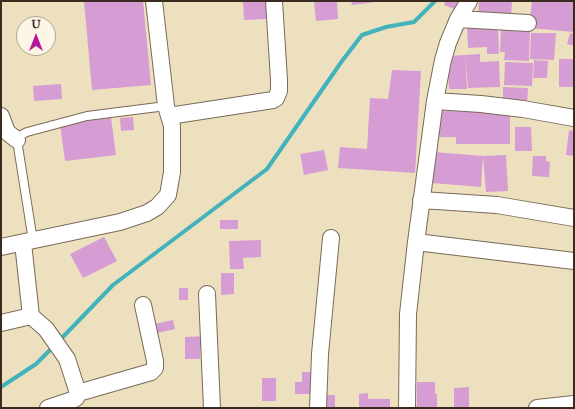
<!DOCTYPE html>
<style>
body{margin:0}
#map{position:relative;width:575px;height:409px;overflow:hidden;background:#ede0bf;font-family:"IM FELL Double Pica",serif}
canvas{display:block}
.frame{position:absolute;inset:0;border:2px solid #3b2a1e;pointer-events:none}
.north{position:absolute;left:16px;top:16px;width:40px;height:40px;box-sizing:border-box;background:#fcf5e5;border:1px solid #afa495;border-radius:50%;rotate:0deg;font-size:11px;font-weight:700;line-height:16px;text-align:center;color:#3b2a1e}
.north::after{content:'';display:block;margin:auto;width:14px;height:18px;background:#b5179e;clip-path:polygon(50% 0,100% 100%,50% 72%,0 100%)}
</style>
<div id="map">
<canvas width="575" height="409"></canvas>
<div class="frame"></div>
<div class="north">U</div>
</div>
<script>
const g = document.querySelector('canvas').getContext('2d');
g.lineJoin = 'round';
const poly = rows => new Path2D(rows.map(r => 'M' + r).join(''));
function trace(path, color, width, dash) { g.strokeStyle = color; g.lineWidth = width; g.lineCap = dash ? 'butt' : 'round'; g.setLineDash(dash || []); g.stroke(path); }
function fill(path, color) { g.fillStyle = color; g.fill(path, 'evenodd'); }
const stream = poly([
 [59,341,113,285,267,169,342,61,362,35,386,27,414,22,435,1],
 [1,387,36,364,54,346]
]);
const building = poly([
 [84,1,143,1,151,85,92,90],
 [243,1,266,1,267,19,244,20],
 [314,1,337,1,338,19,316,21],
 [351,1,376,1,376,2,352,5],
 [445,1,463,1,459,11,444,5],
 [479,1,512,1,511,19,478,17],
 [532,1,574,1,574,32,529,28],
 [498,25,499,54,487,54,487,47,468,48,467,26],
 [501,27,530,29,529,61,504,60,505,52,500,52],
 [531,33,556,33,554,60,530,59],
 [570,33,574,34,574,46,567,44],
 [480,54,480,62,499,61,500,87,468,88,465,55],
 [465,55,467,89,449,89,447,56],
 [559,59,574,59,574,87,559,87],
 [534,60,548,61,547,78,533,78],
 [505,62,533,63,532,86,504,85],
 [392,70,421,71,415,173,338,168,340,147,367,149,370,98,388,99],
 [61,84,62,99,34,101,33,86],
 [503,87,528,88,527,107,503,102],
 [438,111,510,112,510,144,456,144,456,137,437,137],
 [111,117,116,155,65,161,60,124],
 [133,117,134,130,121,131,120,118],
 [515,127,531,127,532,151,515,151],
 [569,130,574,131,574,156,566,155],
 [324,150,328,170,304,175,300,154],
 [434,152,483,156,481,187,431,183],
 [506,155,508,191,486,192,483,156],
 [533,156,546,156,546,161,550,162,549,177,532,176],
 [220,220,238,220,238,229,220,229],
 [104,237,117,261,83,278,70,254],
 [261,240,261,257,243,258,244,269,230,269,229,241],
 [221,273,234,273,234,294,221,295],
 [179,288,188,288,188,300,179,300],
 [173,320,175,329,157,333,155,324],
 [206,336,206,348,200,348,200,359,185,359,185,337],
 [302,372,315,372,315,394,295,394,295,382,302,382],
 [262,378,276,378,276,401,262,401],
 [417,382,435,382,435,394,437,394,437,408,410,408,410,405,417,406],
 [469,387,469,407,454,408,454,388],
 [368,393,368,399,390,399,390,408,359,408,359,394],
 [320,395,335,395,335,408,320,408]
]);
const service = poly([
 [33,241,17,140,21,135,27,132,87,116,166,106]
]);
const minor = poly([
 [458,19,528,23],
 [435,101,481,104,523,109,574,118],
 [1,116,7,132,17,140],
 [169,116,273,100,276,98,279,91,279,80,274,1],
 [421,200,497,205,574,218],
 [416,242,574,261],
 [23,243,31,316,46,329,67,359,78,393],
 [1,247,120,222,147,213,157,207,168,195,172,172,172,126,166,106,154,1],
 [207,294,212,408],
 [1,323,31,316],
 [48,408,72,400,76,398,78,393,151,372,155,368,155,361,143,305],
 [318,408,320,354,331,238],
 [407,408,408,314,416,242,435,101,443,60,448,43,458,19,469,1],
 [537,408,574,404]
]);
trace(stream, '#42b2bb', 4);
fill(building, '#d59dd3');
trace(service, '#796a56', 10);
trace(minor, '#796a56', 18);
trace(service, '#fff', 8);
trace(minor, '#fff', 16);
</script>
